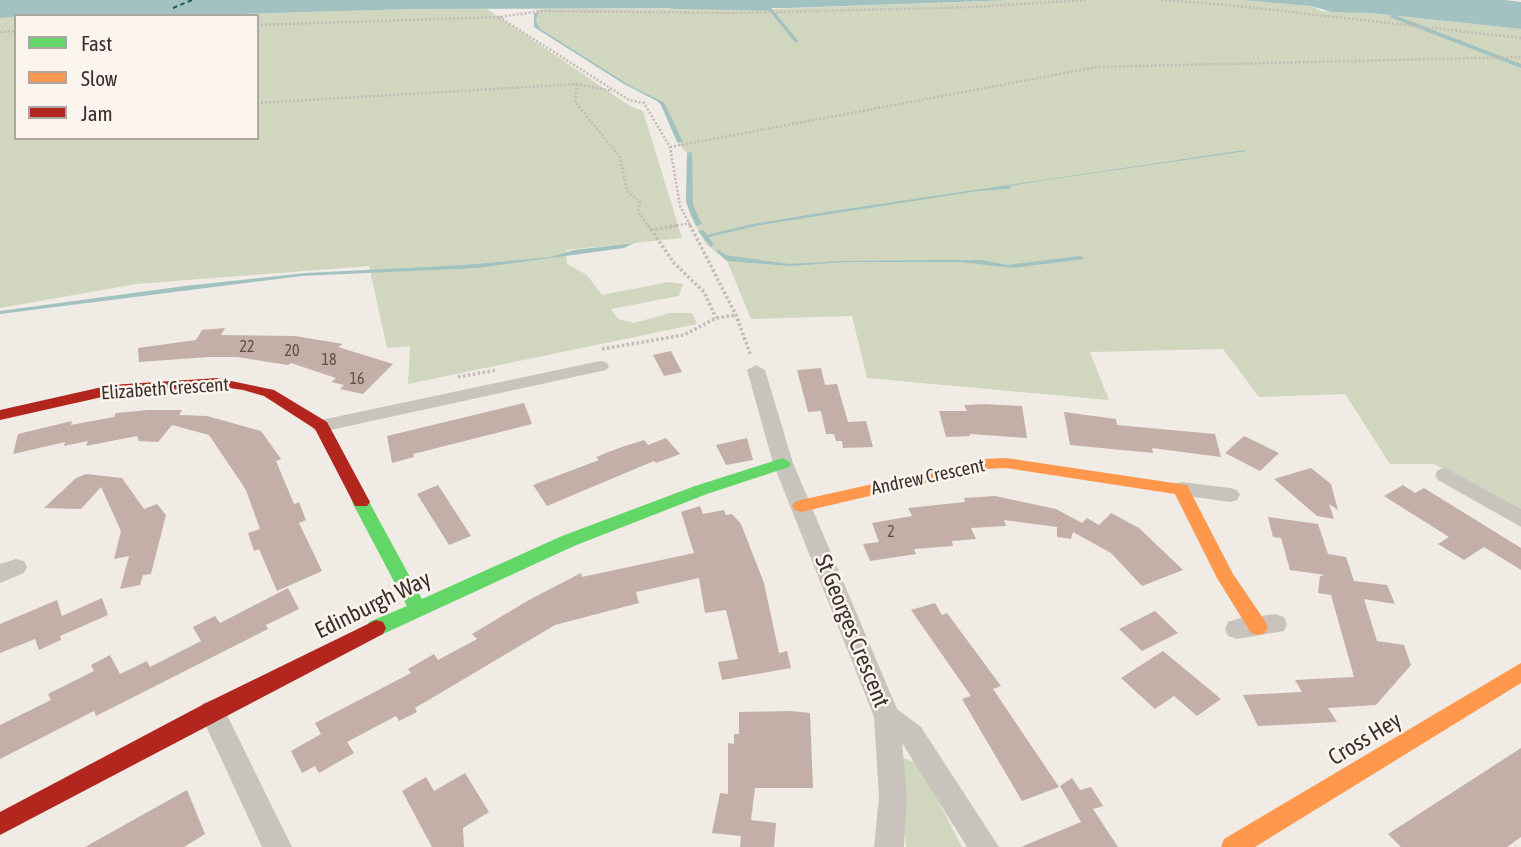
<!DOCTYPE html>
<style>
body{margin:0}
#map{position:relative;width:1521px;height:847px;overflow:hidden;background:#f0ebe5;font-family:"Asap Condensed",sans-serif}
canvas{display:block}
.legend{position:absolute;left:14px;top:14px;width:245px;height:126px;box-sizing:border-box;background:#fbf5ee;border:2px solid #aea6a0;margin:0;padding:9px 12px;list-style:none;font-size:21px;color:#3b302b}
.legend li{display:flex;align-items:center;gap:14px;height:35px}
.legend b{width:35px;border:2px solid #aea6a0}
</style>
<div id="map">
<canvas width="1521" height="847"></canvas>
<ul class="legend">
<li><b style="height:9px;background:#63d668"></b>Fast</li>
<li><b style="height:9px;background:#ff974d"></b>Slow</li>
<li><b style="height:9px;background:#b3261e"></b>Jam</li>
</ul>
</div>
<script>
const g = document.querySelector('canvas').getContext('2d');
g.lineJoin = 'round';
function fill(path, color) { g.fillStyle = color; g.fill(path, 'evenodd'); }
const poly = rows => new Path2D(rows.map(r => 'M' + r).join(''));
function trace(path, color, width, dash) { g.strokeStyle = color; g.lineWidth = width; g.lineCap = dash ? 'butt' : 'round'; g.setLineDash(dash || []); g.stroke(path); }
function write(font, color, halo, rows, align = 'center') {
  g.font = font + ' "Asap Condensed",sans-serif'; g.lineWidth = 5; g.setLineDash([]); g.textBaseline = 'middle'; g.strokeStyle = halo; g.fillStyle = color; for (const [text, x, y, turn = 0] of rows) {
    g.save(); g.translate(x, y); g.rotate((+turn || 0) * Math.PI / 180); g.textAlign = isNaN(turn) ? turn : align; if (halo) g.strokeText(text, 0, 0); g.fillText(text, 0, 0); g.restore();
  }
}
const green = poly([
 [1016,0,1261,0,1311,6,1321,11,1371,13,1521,29,1521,511,1434,464,1390,464,1345,394,1259,397,1223,349,1090,352,1109,400,867,378,852,316,751,319,727,261,706,244,691,217,686,202,687,153,677,142,675,127,664,102,631,86,539,28,536,20,537,10,545,9,770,9],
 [413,9,487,9,630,106,643,111,682,238,566,250,567,264,587,275,602,295,669,282,683,284,679,296,611,309,618,319,634,323,670,313,692,313,697,324,408,384,410,346,387,348,369,266,136,284,0,308,0,18,16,17,16,138,257,138,257,16,170,16],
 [901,757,919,764,962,847,906,847]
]);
const water = poly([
 [0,0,1015,0,788,8,413,9,170,16,70,14,0,18],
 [1244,0,1505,0,1521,2,1521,29,1371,13,1332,12,1311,6],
 [534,13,538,13,536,20,539,28,631,86,664,102,683,142,677,142,661,105,657,101,624,84,534,27],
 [1245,150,1247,151,1053,179,1009,186,1011,188,1008,189,978,191,760,225,709,237,714,245,711,247,698,231,703,230,707,235,748,225,826,212],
 [692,152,693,205,702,224,696,226,686,202,687,153],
 [634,243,624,248,477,268,301,276,0,314,0,311,185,286,306,273,465,265,551,257,574,250],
 [719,250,725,255,789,264,842,261,940,260,981,260,1007,265,1080,256,1085,259,1012,268,961,262,844,262,791,266,727,261,716,251]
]);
const stream = poly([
 [671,7,770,9,796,41],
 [1392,16,1521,66]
]);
const ferry = poly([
 [173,8,192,0]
]);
const building = poly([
 [225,328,221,335,295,336,343,344,338,347,393,364,363,394,340,389,344,385,331,382,336,378,291,363,288,365,237,357,209,357,139,362,138,348,196,340,202,330],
 [671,351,682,372,664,376,653,355],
 [821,368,825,385,837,384,848,422,866,421,873,447,843,448,842,441,836,441,834,434,826,434,821,411,808,412,797,370],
 [524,403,532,424,413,454,414,457,392,463,387,436],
 [985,404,1022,406,1027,438,970,434,970,436,946,437,939,411,967,411,964,405],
 [148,410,182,410,179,415,207,416,261,431,281,459,276,461,294,504,299,502,306,520,299,523,322,571,277,591,259,549,254,551,248,533,260,529,246,490,209,435,172,425,158,442,139,441,137,436,86,446,88,441,64,446,65,442,13,454,18,434,72,421,71,425,114,417,116,413],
 [1064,412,1116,419,1117,425,1215,434,1221,457,1152,448,1153,453,1070,445],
 [1244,436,1279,453,1260,471,1225,453],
 [666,438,680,454,656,463,654,461,547,506,533,485,599,460,596,457,619,448,644,440,648,445],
 [747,438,753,460,726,465,716,445],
 [1311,468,1331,484,1338,510,1329,504,1334,519,1317,516,1274,479],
 [86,474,122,478,144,509,157,504,166,515,151,574,143,575,140,585,120,589,129,556,114,559,121,531,101,487,81,509,44,508,76,478],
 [438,485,471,536,449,545,417,494],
 [1403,485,1415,493,1424,488,1521,548,1521,570,1484,547,1464,560,1438,544,1449,537,1384,496],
 [995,496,1056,509,1082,523,1087,518,1099,525,1111,513,1139,528,1183,570,1142,586,1111,553,1073,532,1071,539,1057,537,1057,527,1004,520,1006,526,971,528,976,539,952,541,953,546,914,549,916,554,870,561,863,544,879,542,872,523,912,516,908,508,965,502,964,498],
 [700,506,703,514,724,510,726,515,732,514,741,524,764,583,779,653,787,651,791,668,722,680,718,662,738,659,726,610,705,613,699,578,636,592,639,603,555,625,415,708,417,712,399,721,396,716,347,742,354,753,319,773,315,766,302,773,291,751,321,734,315,723,411,673,408,669,434,654,438,660,477,639,472,634,529,600,581,573,582,577,694,553,681,512],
 [1268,517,1318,524,1328,554,1346,557,1354,581,1387,585,1395,604,1364,599,1377,641,1404,645,1411,665,1376,705,1328,708,1337,722,1258,726,1243,695,1302,692,1295,680,1354,677,1331,595,1318,593,1320,576,1325,575,1290,570,1281,538,1273,537],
 [288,588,299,609,266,625,268,629,96,716,94,711,0,759,0,725,51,700,48,694,94,671,91,665,110,655,120,674,147,661,150,667,201,641,193,627,215,616,220,623],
 [102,598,108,615,60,636,61,640,39,650,35,639,0,653,0,624,57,600,62,616],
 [935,603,942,615,947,613,1001,686,993,689,1059,787,1022,801,962,699,971,696,911,610],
 [1155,611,1178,633,1142,651,1119,629],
 [1163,651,1221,699,1197,716,1174,696,1155,709,1121,678],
 [791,711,810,713,813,788,755,788,751,820,776,823,774,847,740,847,741,836,712,833,720,793,728,794,728,743,734,744,734,734,739,734,739,712],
 [1521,748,1521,837,1507,847,1401,847,1388,834],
 [465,773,489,812,463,828,464,847,432,847,402,791,426,777,434,791],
 [1072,778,1080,790,1091,787,1103,806,1093,809,1118,847,1021,847,1081,822,1060,786],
 [187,790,205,834,184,847,85,847]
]);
const pathFar1 = poly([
 [1161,0,1229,5,1521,38],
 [166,16,173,8],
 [499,17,629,100,644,103,670,147,680,206,691,227],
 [257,25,499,17,542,11,737,13,974,7,1086,0],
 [0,32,16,31],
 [577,84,575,102,620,157,627,191,640,202,638,211,649,227],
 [257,103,577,84,612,91],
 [670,147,1097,67,1521,57],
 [669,227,690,223]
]);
const path = poly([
 [648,225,674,263,704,292,716,318],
 [690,225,736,315,751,356],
 [650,230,679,225],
 [602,349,684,335,716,318,736,315],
 [458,377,497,370]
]);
const street = poly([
 [600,361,606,362,609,366,606,370,321,432,314,430,311,426,314,422,321,420,600,361],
 [756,365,765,370,793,463,897,709,921,727,999,847,967,847,902,743,907,797,904,847,874,847,879,797,874,717,773,463,747,370,756,365],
 [1445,468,1521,509,1521,527,1438,480,1435,475,1438,470,1445,468],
 [1181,482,1230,488,1237,490,1240,495,1237,500,1230,502,1174,494,1171,489,1174,484,1181,482],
 [16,559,24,561,27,567,24,573,0,583,0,564,16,559],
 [1275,614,1284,617,1287,624,1284,631,1237,639,1228,636,1225,629,1228,622,1237,619,1275,614],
 [212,700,221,703,292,847,262,847,199,711,203,703,212,700]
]);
const fast = poly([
 [783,458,791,463,789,467,707,494,574,546,383,634,376,636,369,634,366,628,369,622,407,606,352,502,355,498,367,498,422,599,562,536,695,486,783,458]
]);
const slow = poly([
 [1006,458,1187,485,1233,574,1265,621,1268,627,1265,633,1258,635,1251,633,1217,578,1175,494,1006,468,985,469,801,512,795,510,792,506,795,502,801,500,985,459,1006,458],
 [1521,663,1521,683,1255,847,1221,847,1224,839,1521,663]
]);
const jam = poly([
 [217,378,274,390,327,422,370,502,367,506,355,506,315,429,264,396,243,390,217,386,111,395,0,420,0,410,111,385,217,378],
 [376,620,383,622,386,628,383,634,0,835,0,812,204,704,376,620]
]);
const numberNames = [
 ["22",247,347],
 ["20",292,351],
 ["18",329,360],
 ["16",357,379],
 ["2",891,532]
];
const streetNames = [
 ["Elizabeth Crescent",165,389,-4],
 ["Andrew Crescent",928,477,-12]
];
const nearStreetnames = [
 ["Edinburgh Way",373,605,-26],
 ["St Georges Crescent",852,631,68],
 ["Cross Hey",1365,739,-31]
];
fill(green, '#d1d6bf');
fill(water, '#a1c2c1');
trace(stream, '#a1c2c1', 3.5);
trace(ferry, '#1f5a5e', 2, [4.5, 3.5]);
fill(building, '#c3afa7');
trace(pathFar1, '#c2bbb6', 2.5, [2, 2]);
trace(path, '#c2bbb6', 3.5, [2.5, 2.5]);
fill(street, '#c9c3be');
fill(fast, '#63d668');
fill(slow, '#ff974d');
fill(jam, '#b3261e');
write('16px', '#5d504a', null, numberNames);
write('19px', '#3b302b', '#fbf5ee', streetNames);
write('23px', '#3b302b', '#fbf5ee', nearStreetnames);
</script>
